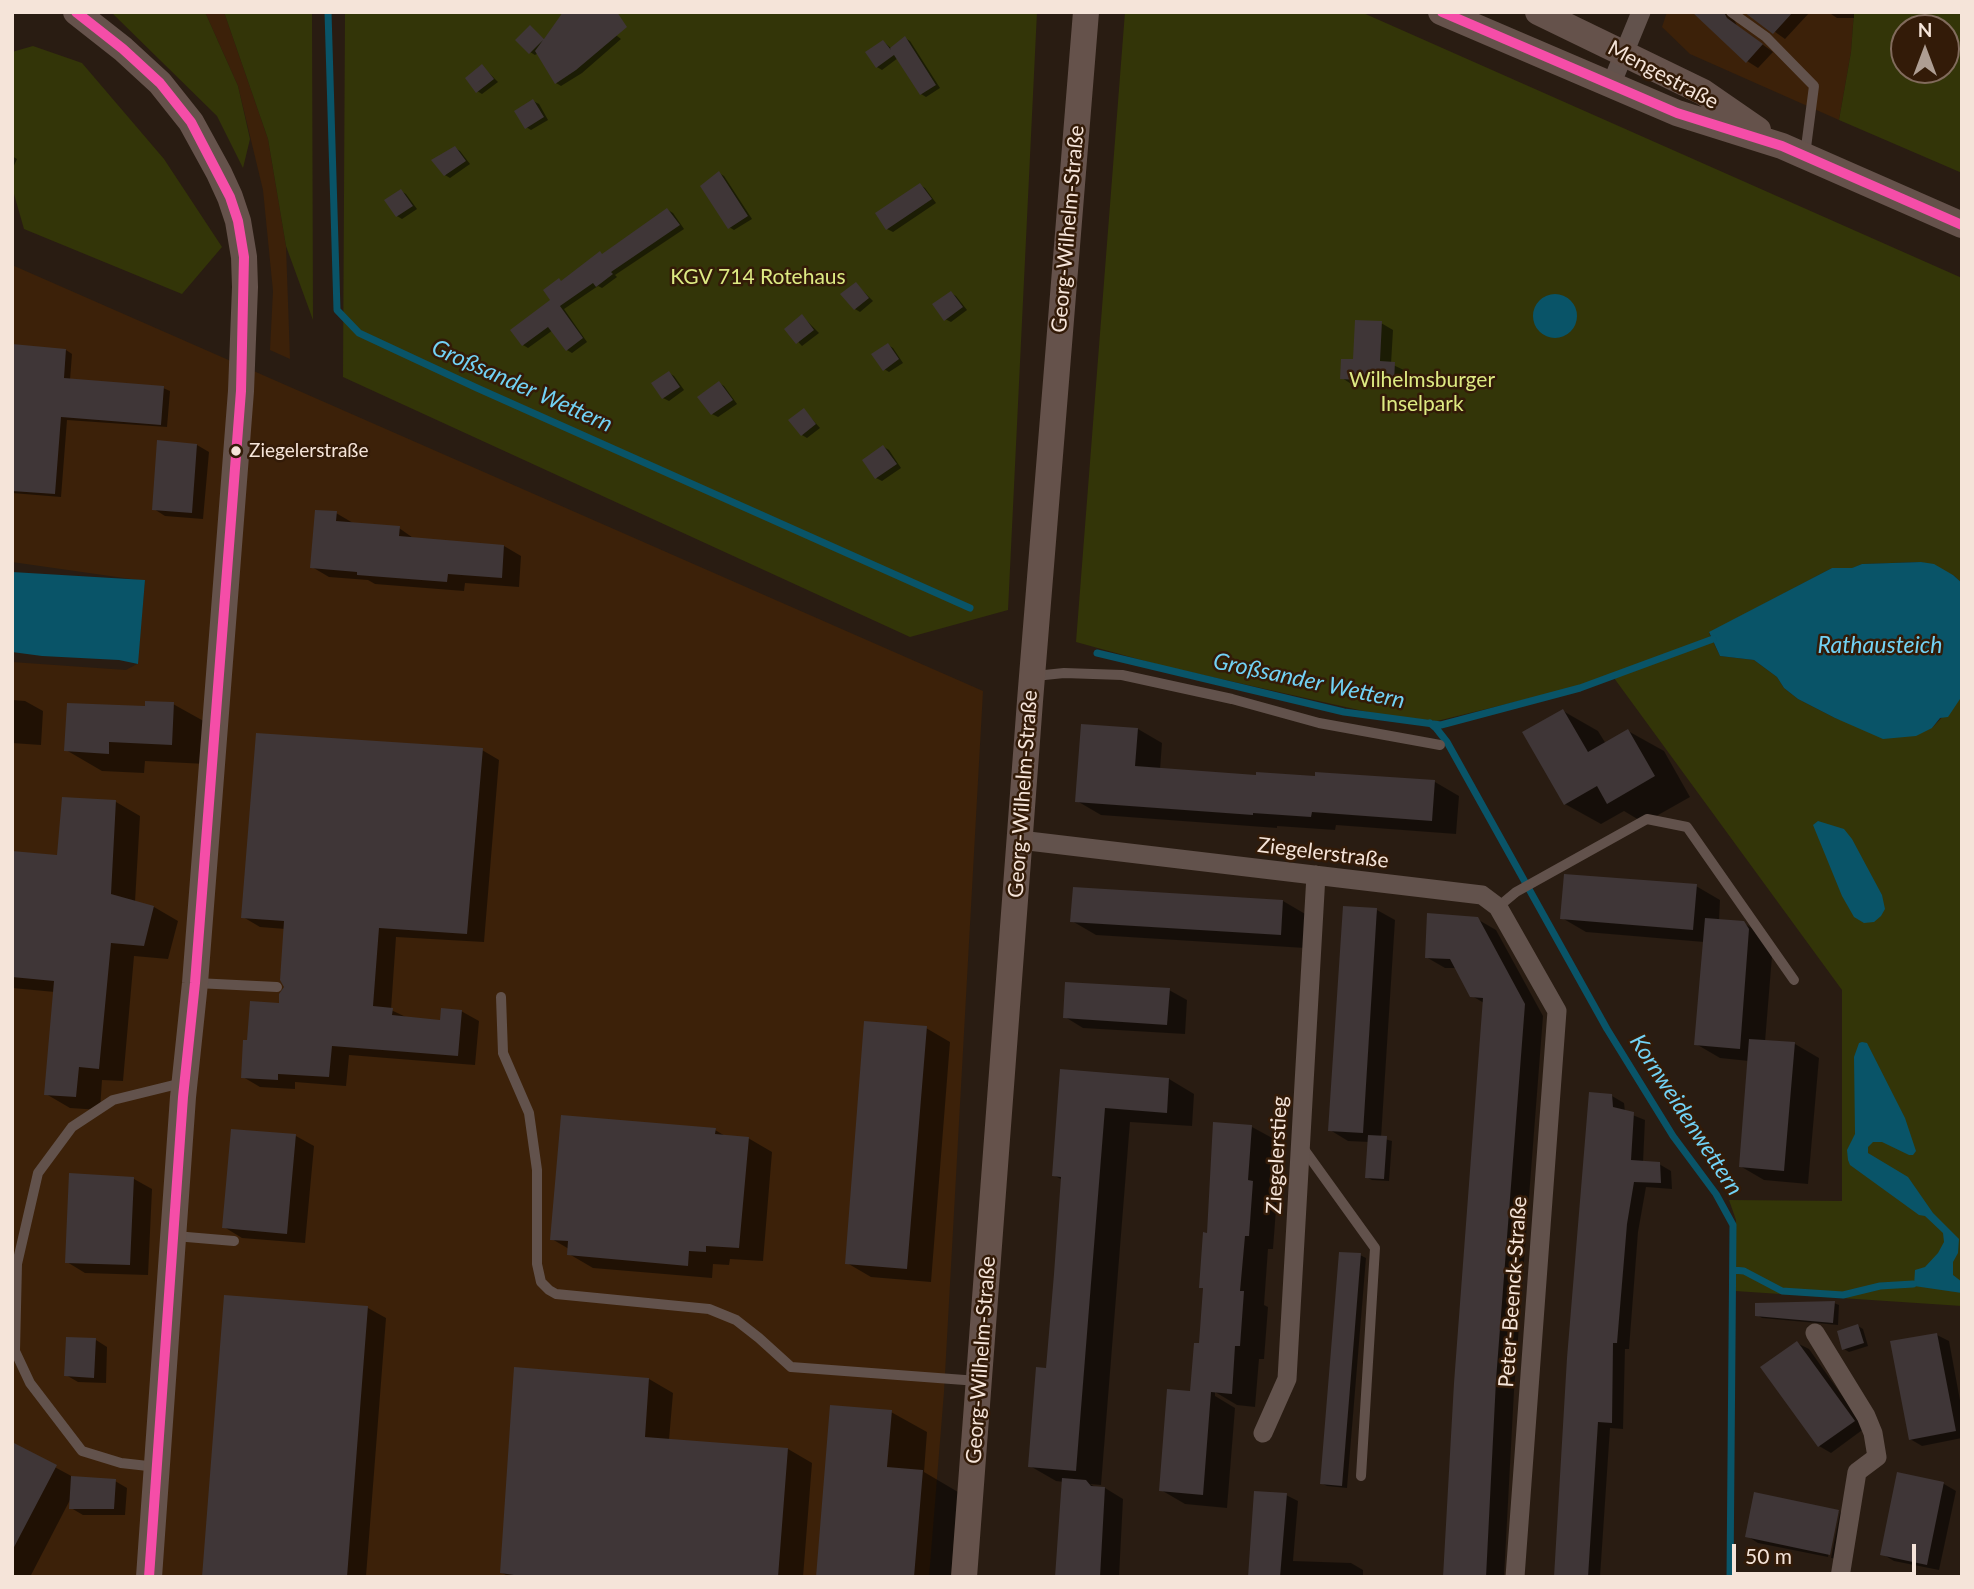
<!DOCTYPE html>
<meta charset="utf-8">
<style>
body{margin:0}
#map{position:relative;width:1974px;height:1589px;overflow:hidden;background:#291c12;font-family:Lato,sans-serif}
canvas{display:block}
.frame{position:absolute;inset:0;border:14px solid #f5e4d9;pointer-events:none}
.north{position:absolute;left:1890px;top:14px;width:70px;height:70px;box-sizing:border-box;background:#331b08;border:2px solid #816b5c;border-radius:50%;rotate:0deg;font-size:19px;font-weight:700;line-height:28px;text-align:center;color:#f5e4d9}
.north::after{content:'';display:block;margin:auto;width:24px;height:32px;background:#ae9e93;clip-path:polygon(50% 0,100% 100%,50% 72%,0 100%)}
.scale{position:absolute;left:1732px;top:1544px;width:184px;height:32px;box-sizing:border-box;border:4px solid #f5e4d9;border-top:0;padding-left:9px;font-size:21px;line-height:24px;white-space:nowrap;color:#f5e4d9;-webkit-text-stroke:5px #331b08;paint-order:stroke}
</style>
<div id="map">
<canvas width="1974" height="1589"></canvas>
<div class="frame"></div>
<div class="north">N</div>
<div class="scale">50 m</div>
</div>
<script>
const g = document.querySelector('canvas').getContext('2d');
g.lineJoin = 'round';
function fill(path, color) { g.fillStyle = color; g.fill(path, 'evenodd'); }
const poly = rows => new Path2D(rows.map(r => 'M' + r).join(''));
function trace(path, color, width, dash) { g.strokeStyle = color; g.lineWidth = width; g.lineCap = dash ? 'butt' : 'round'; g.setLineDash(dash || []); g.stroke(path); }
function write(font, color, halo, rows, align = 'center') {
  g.font = font + ' Lato,sans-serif'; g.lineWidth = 5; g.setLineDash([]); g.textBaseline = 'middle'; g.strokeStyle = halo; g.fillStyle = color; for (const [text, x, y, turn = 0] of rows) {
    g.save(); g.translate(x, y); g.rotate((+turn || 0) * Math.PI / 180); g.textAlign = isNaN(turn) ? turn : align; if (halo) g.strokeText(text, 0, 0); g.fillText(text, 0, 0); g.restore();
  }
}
const built = poly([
 [205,12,224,12,268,139,286,246,290,359,270,350,273,291,263,190,238,86],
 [1667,12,1854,12,1851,52,1839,120,1690,54,1662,27],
 [12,265,983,691,944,1392,929,1577,12,1577,12,662,126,670,137,664,145,581,12,562]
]);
const green = poly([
 [111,12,205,12,238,86,250,139,243,168,217,116],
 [224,12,312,12,313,320,286,246,268,139],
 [345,12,1037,12,1008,610,910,637,343,377],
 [1125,12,1361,12,1962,278,1962,583,1953,575,1921,562,1862,564,1853,568,1832,568,1709,633,1720,656,1754,660,1777,677,1784,688,1798,699,1835,718,1853,724,1932,728,1962,696,1962,1306,1735,1291,1736,1220,1729,1200,1842,1201,1842,990,1614,678,1437,721,1381,715,1163,666,1076,642],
 [1854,12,1962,12,1962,173,1839,120,1851,52],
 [1904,28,1946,28,1946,70,1904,70],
 [33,46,82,63,164,159,222,247,182,294,24,229,12,187,12,52]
]);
const water = poly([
 '1533 316a22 22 0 1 1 44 0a22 22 0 1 1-44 0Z',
 [1921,562,1934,564,1953,575,1962,583,1962,696,1948,717,1940,718,1932,728,1916,736,1883,739,1835,718,1798,699,1784,688,1777,677,1754,660,1720,656,1709,632,1832,568,1852,568,1862,564],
 [12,572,145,580,138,664,119,660,42,656,12,652],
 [1818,821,1844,829,1852,839,1882,895,1885,909,1881,916,1874,922,1864,923,1854,917,1842,896,1813,825],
 [1862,1042,1867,1043,1905,1118,1916,1151,1913,1155,1909,1155,1882,1142,1873,1142,1868,1147,1868,1153,1908,1177,1933,1213,1959,1239,1958,1253,1953,1262,1953,1275,1962,1282,1962,1293,1914,1286,1915,1270,1925,1267,1938,1253,1944,1242,1943,1233,1925,1216,1919,1215,1850,1165,1848,1160,1847,1150,1855,1134,1854,1057,1859,1043]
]);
const shadow = poly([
 [586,12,621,39,582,73,561,86,556,83,538,53,535,55,530,52,530,27,545,40],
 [1707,12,1741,12,1737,13,1734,19,1737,26,1773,52,1758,68,1747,61],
 [1747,12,1810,12,1785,39],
 [1828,12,1854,12,1854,18,1837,18],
 [905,38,910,41,940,88,926,97,921,94,898,58,882,70,877,67,884,42,892,49],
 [482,66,498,82,482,94,477,91],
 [533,101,539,104,548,120,531,130,526,127],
 [455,148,460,151,470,164,450,178,445,175],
 [12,156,17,159,12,170],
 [719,173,724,176,752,219,734,230,729,227],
 [920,185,925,188,936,203,893,232,887,229],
 [401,191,406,194,417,209,402,219,397,216],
 [668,210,673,213,684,229,615,275,617,277,602,288,598,286,564,309,587,342,572,353,567,350,553,330,528,348,523,345,512,331,553,300,562,282],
 [856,284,873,301,860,312,855,309],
 [951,293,956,296,967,310,951,322,945,319],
 [803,317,819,333,802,346,786,329],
 [1381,323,1393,330,1391,364,1406,371,1405,387,1353,385,1342,378],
 [888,345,893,348,903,363,889,372,884,369],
 [12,346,66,350,72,354,70,380,163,388,170,391,167,427,67,420,61,497,12,493],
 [669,373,674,376,684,390,669,401,663,398],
 [719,383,724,386,737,404,718,417,712,414,700,397],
 [804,410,820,428,807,438,802,435],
 [159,442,197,445,209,452,203,519,165,516,154,509],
 [884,447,889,450,901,468,882,481,876,478],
 [336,513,353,523,399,528,416,540,504,546,521,556,519,587,465,583,464,591,375,584,368,580,329,577,312,567],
 [12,700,25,701,43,711,41,745,12,743],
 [173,704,209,724,207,764,145,761,144,773,102,771,66,750,147,708],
 [1563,711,1598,731,1606,744,1628,731,1664,751,1690,797,1644,823,1624,811,1601,824,1565,804],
 [1138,729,1162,743,1160,770,1258,777,1435,782,1459,796,1456,834,1336,825,1335,830,1277,826,1277,828,1101,815,1077,801],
 [482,750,499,760,484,942,396,937,391,1010,408,1018,441,1021,461,1011,479,1021,475,1065,349,1055,346,1086,295,1082,295,1089,260,1087,243,1077,249,1041,280,1005,286,987,286,929,260,927,243,917],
 [64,799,116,802,140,816,135,902,154,907,178,921,168,959,134,956,123,1081,102,1080,100,1110,70,1108,46,1094,55,992,12,988,12,853,59,856],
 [1696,886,1720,900,1719,921,1743,923,1768,937,1773,944,1765,1042,1795,1044,1819,1058,1808,1184,1764,1180,1740,1166,1749,1061,1720,1058,1696,1044,1704,942,1586,932,1562,918],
 [1283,901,1307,915,1305,948,1096,935,1072,921],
 [1377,910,1395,920,1381,1138,1392,1141,1389,1181,1372,1180,1366,1177,1369,1142,1348,1141,1330,1130],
 [1477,919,1496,930,1543,1016,1514,1391,1504,1577,1445,1577,1484,1003,1472,996,1457,968,1445,968,1426,957],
 [1169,990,1187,1000,1185,1034,1083,1028,1065,1017],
 [926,1028,950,1042,931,1282,871,1277,847,1263],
 [1061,1071,1169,1079,1194,1094,1192,1126,1130,1122,1101,1485,1090,1484,1097,1488,1105,1488,1123,1499,1119,1577,1057,1577,1064,1482,1056,1481,1030,1466,1048,1370,1063,1180,1053,1175],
 [1612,1096,1624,1103,1625,1112,1645,1120,1643,1163,1659,1164,1671,1171,1672,1189,1646,1187,1638,1232,1629,1349,1625,1349,1623,1429,1610,1428,1600,1577,1555,1577],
 [1252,1127,1276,1140,1272,1194,1277,1196,1273,1249,1268,1249,1264,1305,1268,1307,1264,1359,1259,1359,1255,1407,1237,1405,1215,1392,1215,1396,1235,1408,1227,1508,1185,1504,1161,1490,1192,1393,1200,1345,1209,1235],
 [715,1130,727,1137,748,1138,772,1152,763,1261,730,1259,729,1265,713,1264,712,1278,593,1268,569,1254,569,1249,552,1239],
 [296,1136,314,1146,305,1243,242,1238,224,1227],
 [134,1179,152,1189,148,1275,85,1273,67,1262],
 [1360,1255,1366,1258,1347,1488,1327,1486,1321,1483],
 [226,1297,368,1308,386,1318,366,1576,369,1577,204,1577],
 [1834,1303,1839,1305,1838,1325,1762,1318,1757,1315],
 [1858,1326,1863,1329,1868,1346,1849,1352,1844,1349],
 [1937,1335,1949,1341,1962,1411,1962,1438,1922,1446,1910,1439],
 [96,1340,107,1347,106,1383,78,1382,66,1375],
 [1797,1343,1809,1349,1865,1428,1831,1453,1819,1446],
 [649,1379,673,1393,669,1440,788,1449,812,1463,803,1577,509,1577,501,1572],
 [891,1412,927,1432,924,1472,958,1492,951,1577,818,1577],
 [12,1444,75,1478,115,1481,127,1488,125,1515,83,1515,71,1508,72,1496,30,1577,12,1577],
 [1898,1474,1944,1484,1956,1491,1939,1570,1894,1561,1882,1554],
 [1286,1495,1298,1501,1293,1561,1351,1563,1363,1570,1363,1577,1250,1577],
 [1838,1511,1850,1518,1842,1560,1831,1558,1840,1512,1836,1512,1828,1557,1758,1543,1747,1536]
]);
const stream = poly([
 [328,12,337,310,359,333,477,388,970,608],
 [1097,653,1344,712,1441,725,1580,688,1713,639],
 [1430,723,1436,728,1447,742,1607,1029,1673,1136,1716,1194,1733,1225,1730,1577],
 [1733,1270,1744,1271,1782,1291,1843,1295,1880,1286,1913,1284]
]);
const building = poly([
 [563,12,617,12,627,27,576,70,555,84,535,51,543,40,529,54,515,40,530,25,544,39],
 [1692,12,1724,12,1727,18,1763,44,1746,63],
 [1744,12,1793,12,1773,34],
 [905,36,936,85,920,95,894,55,876,68,865,52,883,40,891,50,890,48],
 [482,64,494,79,476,93,465,78],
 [533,99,544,117,525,129,514,111],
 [455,146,466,161,444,176,431,160],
 [719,171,748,216,728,229,700,186],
 [920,183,932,199,886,230,875,213],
 [401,189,413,206,396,217,384,200],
 [667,208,680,225,611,272,613,274,596,287,593,283,560,306,583,338,566,351,548,327,522,346,510,330,550,300,543,290,559,278,561,281,600,251,602,254],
 [856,282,869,298,854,310,840,294],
 [951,291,963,307,944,321,932,304],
 [802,314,814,330,796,344,784,329],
 [1355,320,1382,321,1380,361,1395,362,1394,382,1340,379,1341,359,1353,359],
 [888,343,899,359,883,371,871,354],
 [12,344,66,349,64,378,164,386,161,425,61,417,55,494,12,491],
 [669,371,680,387,662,399,651,383],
 [719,381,733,400,711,415,697,397],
 [804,408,816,424,801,436,788,420],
 [157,440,197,444,192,513,152,510],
 [883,445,897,464,875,479,862,460],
 [315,510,337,511,336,521,400,526,399,536,504,545,502,578,448,574,447,582,357,575,357,572,310,568],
 [145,701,174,702,172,745,109,742,109,754,64,751,67,703,145,706],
 [1563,709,1588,752,1628,729,1655,776,1607,804,1597,786,1564,805,1522,732],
 [1081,724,1138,728,1135,766,1256,775,1256,772,1315,776,1315,772,1435,780,1432,821,1312,812,1311,817,1253,813,1253,815,1075,802],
 [256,733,483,748,467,934,379,928,373,1006,393,1008,392,1015,440,1020,441,1008,462,1010,458,1056,332,1046,329,1077,278,1074,278,1080,241,1078,243,1040,247,1040,250,1001,279,1003,279,994,284,987,280,980,284,921,241,918],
 [62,797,116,800,111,894,154,906,144,946,111,943,99,1069,79,1067,76,1097,44,1095,54,981,12,977,12,851,57,855],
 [1564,874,1697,884,1693,930,1560,919],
 [1073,887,1283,900,1281,935,1070,922],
 [1343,906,1377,908,1363,1133,1328,1131],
 [1427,913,1478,917,1525,1004,1496,1380,1486,1577,1443,1577,1454,1383,1483,998,1470,997,1450,959,1425,958],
 [1705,918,1744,921,1749,929,1740,1049,1694,1045],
 [1065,982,1170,988,1167,1025,1063,1018],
 [864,1021,927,1026,907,1269,845,1264],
 [1749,1039,1795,1042,1784,1171,1739,1167],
 [1060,1069,1169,1078,1167,1113,1105,1108,1076,1471,1028,1467,1036,1367,1046,1368,1054,1274,1061,1177,1052,1176],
 [1589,1092,1612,1094,1613,1107,1634,1112,1631,1160,1660,1162,1661,1183,1634,1182,1627,1224,1617,1343,1613,1343,1612,1423,1598,1422,1588,1577,1554,1577,1567,1358],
 [561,1115,716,1128,715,1134,749,1137,739,1248,706,1246,706,1252,689,1251,688,1266,567,1255,568,1241,550,1240],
 [1213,1122,1252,1125,1248,1180,1253,1181,1249,1236,1245,1236,1240,1291,1244,1291,1240,1346,1235,1346,1232,1394,1211,1392,1203,1495,1159,1491,1167,1389,1190,1391,1194,1343,1199,1343,1203,1288,1199,1288,1203,1232,1207,1233],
 [231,1129,296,1134,287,1234,222,1228],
 [1368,1135,1387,1136,1384,1179,1365,1178],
 [69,1173,134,1177,130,1265,65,1263],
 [1339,1252,1361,1253,1342,1486,1320,1484],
 [224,1295,368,1306,347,1577,202,1577],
 [1835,1301,1833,1323,1755,1316,1755,1303],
 [1858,1324,1864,1343,1842,1350,1837,1331],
 [1937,1333,1956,1431,1909,1440,1890,1341],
 [66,1337,96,1338,94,1378,64,1376],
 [1797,1341,1855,1421,1818,1447,1760,1367],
 [514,1367,649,1378,645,1437,788,1448,778,1577,528,1577,500,1573],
 [830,1405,892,1410,887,1467,923,1470,914,1577,816,1577],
 [12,1442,57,1465,12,1551],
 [1897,1472,1944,1482,1927,1565,1880,1555],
 [71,1476,116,1479,114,1509,69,1509],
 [1062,1478,1086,1480,1091,1486,1105,1487,1100,1577,1055,1577],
 [1254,1491,1287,1493,1280,1577,1248,1577],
 [1754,1492,1839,1510,1830,1555,1745,1537]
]);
const service = poly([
 [1731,12,1766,37,1814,86,1805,155],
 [1035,676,1064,673,1122,675,1232,699,1319,723,1440,745],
 [1498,907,1516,892,1647,819,1687,827,1794,980],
 [196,983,277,987],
 [501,997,503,1053,529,1113,537,1170,537,1264,541,1282,549,1290,556,1294,709,1309,736,1320,759,1338,791,1367,978,1381],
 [1303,1148,1375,1248,1361,1476],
 [175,1236,234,1241],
 [157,1467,121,1463,82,1451,30,1383,15,1351,17,1264,38,1173,72,1127,113,1100,182,1083]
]);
const minor = poly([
 [1611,85,1641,12],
 [1020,840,1482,895,1498,907,1557,1011,1515,1577],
 [1815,1333,1866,1416,1873,1433,1877,1457,1857,1472,1840,1577],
 [1263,1433,1287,1379,1316,875]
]);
const secondary = poly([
 [76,12,123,49,160,83,191,122,219,173,230,197,238,221,244,257,245,287,241,391,195,983,183,1097,149,1577],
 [1441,12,1677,113,1782,146,1962,225],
 [1538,12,1703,92,1758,130],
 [964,1577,1030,701,1086,12]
]);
const bus1 = poly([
 [76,12,123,49,160,83,191,122,230,197,238,221,244,257,241,391,195,983,183,1097,149,1577],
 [1442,12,1677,113,1782,146,1962,225]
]);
const markers = [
 [236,451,6,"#f5e4d9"]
];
const busNames = [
 ["Ziegelerstraße",249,451]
];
const streetNames = [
 ["Mengestraße",1663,75,28],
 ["Georg-Wilhelm-Straße",1068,229,-85],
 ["Georg-Wilhelm-Straße",1023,794,-86],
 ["Ziegelerstraße",1323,853,7],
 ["Ziegelerstieg",1277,1155,-87],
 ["Peter-Beenck-Straße",1513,1292,-86],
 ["Georg-Wilhelm-Straße",981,1360,-86]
];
const parkNames = [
 ["KGV 714 Rotehaus",758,277],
 ["Wilhelmsburger",1422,380],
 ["Inselpark",1422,404]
];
const waterNames = [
 ["Großsander Wettern",522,386,24],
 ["Rathausteich",1880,646],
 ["Großsander Wettern",1309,681,12],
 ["Kornweidenwettern",1686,1115,57]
];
fill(built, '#3c2109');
fill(green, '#333508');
fill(water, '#095468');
fill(shadow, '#0007');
trace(stream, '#095468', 7);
fill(building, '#3f3637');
trace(service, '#62524c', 10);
trace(minor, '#62524c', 19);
trace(secondary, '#65524b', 26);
trace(bus1, '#f54da8', 10);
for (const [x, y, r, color] of markers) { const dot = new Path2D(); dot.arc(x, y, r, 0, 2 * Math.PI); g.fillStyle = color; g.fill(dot); trace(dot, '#331b08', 2.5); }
write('19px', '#f5e4d9', '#331b08', busNames, 'left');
write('21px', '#f5e4d9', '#331b08', streetNames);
write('21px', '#ddea82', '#331b08', parkNames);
write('italic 23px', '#72d2f5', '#331b08', waterNames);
</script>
